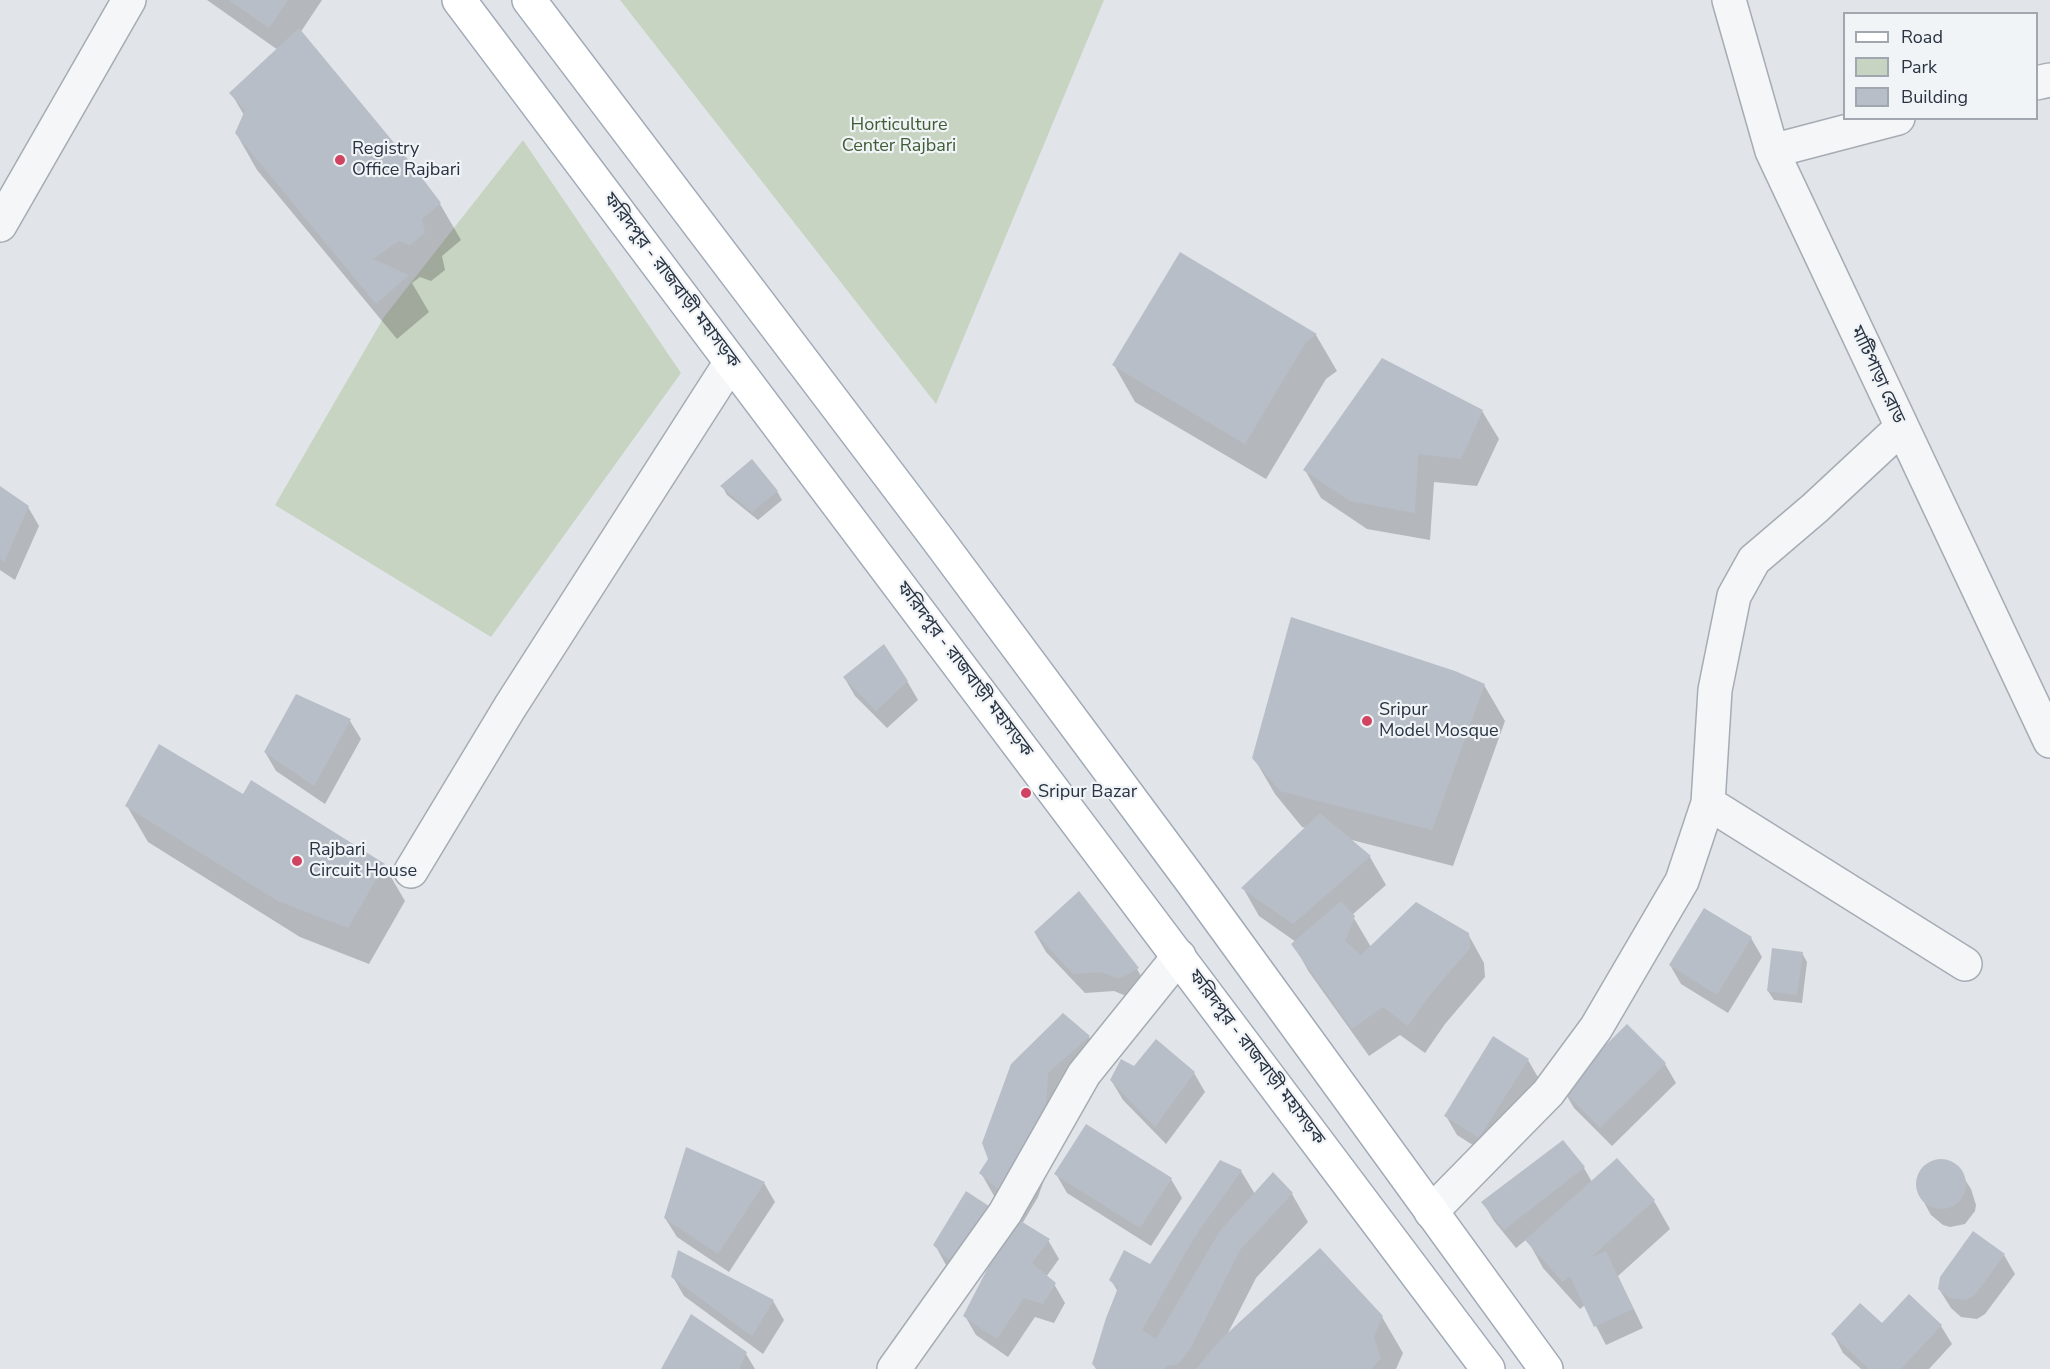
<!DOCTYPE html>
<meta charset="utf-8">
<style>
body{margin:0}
#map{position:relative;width:2050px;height:1369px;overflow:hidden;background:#e1e5ea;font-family:"Nunito Sans",sans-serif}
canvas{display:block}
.legend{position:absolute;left:1843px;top:12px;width:195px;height:108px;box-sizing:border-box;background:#f1f4f7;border:2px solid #a1a7af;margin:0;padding:8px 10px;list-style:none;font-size:18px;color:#293342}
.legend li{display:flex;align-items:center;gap:12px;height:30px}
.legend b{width:30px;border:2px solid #a1a7af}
</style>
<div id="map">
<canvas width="2050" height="1369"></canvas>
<ul class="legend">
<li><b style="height:8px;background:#fff"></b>Road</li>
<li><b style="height:16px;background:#c8d4c2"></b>Park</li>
<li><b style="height:16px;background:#b8bec7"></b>Building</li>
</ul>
</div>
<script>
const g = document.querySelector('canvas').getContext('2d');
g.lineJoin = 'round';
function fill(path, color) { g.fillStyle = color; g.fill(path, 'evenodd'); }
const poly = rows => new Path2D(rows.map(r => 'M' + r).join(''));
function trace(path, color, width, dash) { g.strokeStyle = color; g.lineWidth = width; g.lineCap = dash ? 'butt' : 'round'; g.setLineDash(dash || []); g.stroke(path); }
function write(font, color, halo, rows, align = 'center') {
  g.font = font + ' "Nunito Sans","Noto Sans Bengali",sans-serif'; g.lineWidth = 4.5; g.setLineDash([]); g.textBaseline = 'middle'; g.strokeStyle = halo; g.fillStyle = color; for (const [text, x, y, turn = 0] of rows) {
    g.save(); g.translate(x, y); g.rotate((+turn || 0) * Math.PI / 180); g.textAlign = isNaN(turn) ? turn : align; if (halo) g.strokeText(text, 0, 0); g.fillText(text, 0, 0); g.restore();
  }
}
const green = poly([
 [620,0,1104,0,936,404],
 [523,140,681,373,491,637,275,505,384,317]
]);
const shadow = poly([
 [207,0,322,0,300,33,409,162,440,204,461,240,442,256,445,270,431,281,420,277,412,283,429,312,397,339,257,170,236,133,244,115,231,93,278,50],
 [1180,254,1316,335,1337,371,1326,379,1266,479,1135,402,1114,365],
 [1482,411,1499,439,1477,486,1434,482,1430,540,1367,529,1321,498,1305,470],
 [722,486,777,491,782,500,758,520,727,495],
 [0,488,28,507,39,526,15,580,0,570],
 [844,677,907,681,918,700,887,728,855,696],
 [1484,685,1505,721,1453,866,1348,839,1370,857,1386,885,1352,915,1371,947,1468,934,1484,963,1485,977,1445,1024,1425,1053,1400,1035,1369,1056,1309,972,1293,944,1296,942,1259,916,1243,888,1306,828,1302,827,1275,794,1254,758],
 [297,696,350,721,361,739,325,804,276,771,265,752],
 [244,796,384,865,405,901,369,964,300,937,148,842,127,806],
 [1079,893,1137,969,1148,988,1131,998,1114,991,1085,993,1046,952,1035,933],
 [1751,938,1762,957,1728,1013,1681,984,1670,965],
 [1802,953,1807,962,1802,1003,1774,1000,1768,991],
 [1089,1037,1105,1064,1061,1133,1038,1197,1022,1224,1048,1240,1059,1259,1046,1277,1054,1284,1065,1303,1054,1323,1035,1317,1008,1357,976,1335,965,1316,1015,1217,997,1201,981,1173,990,1159,1012,1065],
 [1528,1060,1539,1079,1490,1156,1457,1135,1446,1116],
 [1665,1064,1676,1083,1612,1146,1574,1108,1563,1089],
 [1134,1068,1194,1073,1205,1092,1166,1144,1123,1100,1111,1080],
 [1563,1142,1584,1168,1592,1182,1617,1160,1654,1201,1670,1229,1618,1276,1643,1328,1606,1345,1585,1305,1580,1309,1543,1268,1527,1239,1516,1248,1494,1221,1483,1202],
 [1939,1161,1947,1162,1959,1170,1971,1189,1976,1205,1975,1211,1965,1224,1950,1227,1943,1225,1931,1215,1920,1195,1918,1179,1920,1172,1925,1167],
 [1241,1171,1255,1194,1292,1194,1308,1222,1256,1278,1227,1335,1382,1317,1403,1353,1396,1369,1096,1369,1093,1364,1118,1292,1111,1280,1151,1266],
 [1056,1174,1171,1179,1182,1198,1151,1246,1067,1193],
 [764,1183,775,1202,729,1272,677,1237,665,1218],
 [1005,1230,969,1286,946,1265,935,1245],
 [2004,1255,2015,1274,1985,1314,1977,1319,1961,1317,1951,1308,1939,1289],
 [673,1277,773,1301,784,1320,763,1354,684,1296],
 [1882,1325,1941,1326,1952,1344,1929,1369,1861,1369,1843,1353,1833,1334],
 [746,1354,755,1369,663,1369]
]);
const building = poly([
 [229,0,288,0,269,28],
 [299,28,410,162,441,203,422,219,425,233,410,245,399,241,373,259,409,275,376,304,235,133,245,110,229,93],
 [1180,252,1317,334,1306,342,1245,444,1112,365],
 [1382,358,1483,410,1461,459,1418,454,1415,513,1350,501,1303,470],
 [752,459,778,491,752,512,720,486],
 [0,486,29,506,4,562,0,559],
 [1291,617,1455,671,1485,684,1432,830,1280,791,1252,758],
 [884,644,908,681,876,711,843,677],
 [296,694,351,719,314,786,264,752],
 [159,744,243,794,251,780,385,864,348,928,278,901,125,806],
 [1320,813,1371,856,1293,924,1241,888],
 [1079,891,1139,968,1119,979,1102,972,1073,974,1034,932],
 [1341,901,1355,916,1345,941,1361,955,1416,902,1469,933,1470,948,1429,996,1408,1026,1383,1007,1352,1029,1291,944],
 [1704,908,1752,937,1717,995,1669,965],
 [1772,948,1803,952,1797,995,1767,991],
 [1063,1013,1090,1036,1048,1073,1046,1104,1022,1168,1006,1196,979,1173,988,1159,982,1143,1011,1064],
 [1627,1024,1666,1063,1600,1128,1561,1089],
 [1493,1036,1529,1059,1479,1138,1444,1116],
 [1156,1039,1195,1072,1155,1127,1110,1080,1121,1059,1134,1066],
 [1086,1124,1172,1178,1140,1228,1054,1174],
 [1563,1140,1585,1167,1504,1230,1481,1202],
 [686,1147,765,1182,718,1254,664,1218],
 [1617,1158,1655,1200,1590,1258,1606,1251,1633,1309,1594,1327,1570,1276,1563,1282,1525,1240],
 '1916 1184a25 25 0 1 1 50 0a25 25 0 1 1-50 0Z',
 [1220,1160,1242,1170,1194,1238,1142,1330,1156,1339,1220,1231,1273,1172,1293,1193,1240,1250,1190,1349,1178,1364,1167,1366,1164,1369,1098,1369,1092,1364,1106,1318,1118,1288,1109,1280,1124,1250,1150,1264],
 [966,1191,995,1210,958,1268,933,1245],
 [1014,1217,1050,1239,1032,1263,1056,1283,1043,1304,1024,1298,997,1339,963,1316],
 [1973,1231,2005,1254,1975,1295,1966,1300,1949,1298,1938,1289,1940,1277],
 [1320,1248,1383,1316,1374,1337,1381,1358,1371,1369,1196,1369,1219,1341],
 [678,1250,774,1300,752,1336,671,1277],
 [1909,1294,1942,1325,1901,1369,1869,1369,1831,1334,1860,1303,1882,1323],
 [691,1314,747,1352,739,1369,661,1369]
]);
const minor = poly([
 [1729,0,1772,151,2050,741],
 [2036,83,2050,80],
 [1772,151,1898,118],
 [0,225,129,0],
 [1708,803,1965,964],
 [411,871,510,707,731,362],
 [1431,1212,1548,1093,1596,1028,1682,881,1708,803,1715,690,1734,596,1754,560,1815,508,1902,427],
 [894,1369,1005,1213,1084,1074,1179,956]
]);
const major = poly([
 [459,0,1488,1369],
 [529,0,936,537,1190,879,1546,1369]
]);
const markers = [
 [340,160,6,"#d04461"],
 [1367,721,6,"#d04461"],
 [1026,793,6,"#d04461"],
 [297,861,6,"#d04461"]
];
const parkNames = [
 ["Horticulture",899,126],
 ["Center Rajbari",899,147]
];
const poiNames = [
 ["Registry",352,150],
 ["Office Rajbari",352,171],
 ["Sripur",1379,711],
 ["Model Mosque",1379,732],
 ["Sripur Bazar",1038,793],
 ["Rajbari",309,851],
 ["Circuit House",309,872]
];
const streetNames = [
 ["ফরিদপুর - রাজবাড়ী মহাসড়ক",671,281,53],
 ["মাটিপাড়া রোড",1877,375,65],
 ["ফরিদপুর - রাজবাড়ী মহাসড়ক",964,670,53],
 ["ফরিদপুর - রাজবাড়ী মহাসড়ক",1256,1058,53]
];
fill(green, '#c8d4c2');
fill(shadow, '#0003');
fill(building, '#b8bec7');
trace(minor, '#a6acb4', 36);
trace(major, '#a0aab6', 36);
trace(minor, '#f4f6f8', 33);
trace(major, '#fff', 33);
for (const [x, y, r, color] of markers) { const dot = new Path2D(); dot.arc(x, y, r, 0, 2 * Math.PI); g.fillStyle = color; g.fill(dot); trace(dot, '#f1f4f7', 2); }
write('18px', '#405e36', '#f1f4f7', parkNames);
write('18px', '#293342', '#f1f4f7', poiNames, 'left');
write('18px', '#293342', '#f1f4f7', streetNames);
</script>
